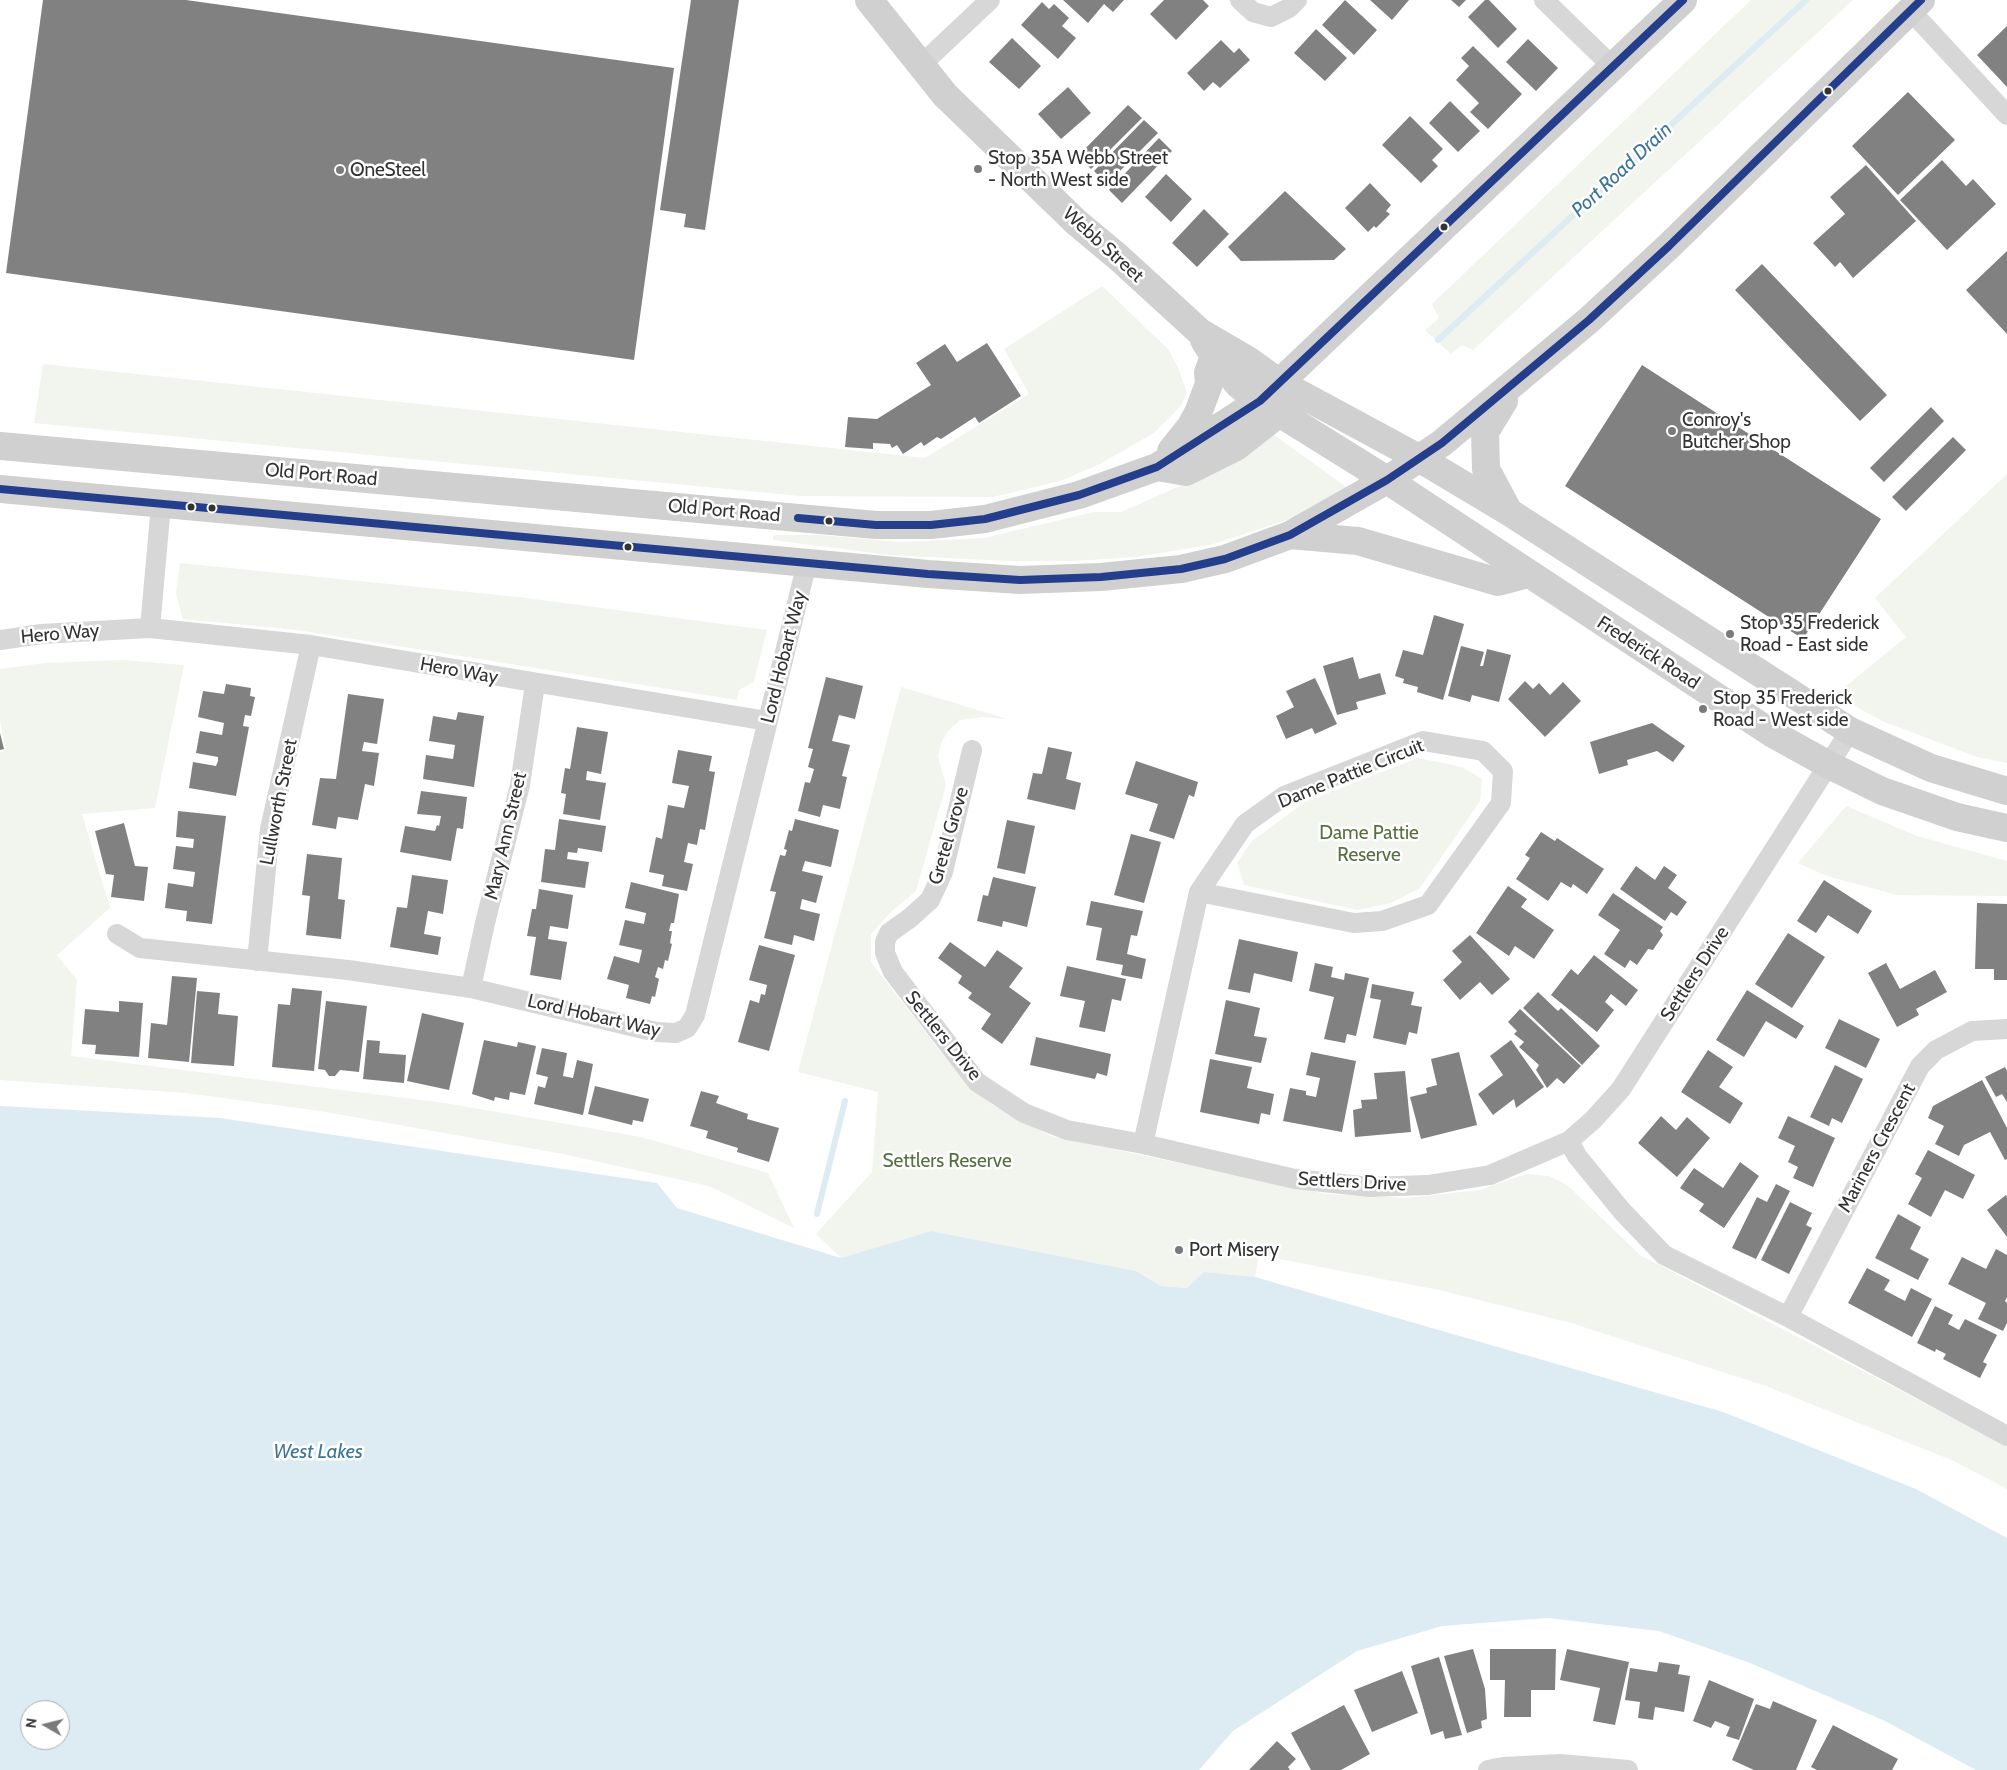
<!DOCTYPE html>
<style>
body{margin:0}
#map{position:relative;width:2007px;height:1770px;overflow:hidden;background:#fff;font-family:Cabin,sans-serif}
canvas{display:block}
.north{position:absolute;left:20px;top:1700px;width:50px;height:50px;box-sizing:border-box;background:#fff;border:1px solid #adadad;border-radius:50%;rotate:278deg;font-size:14px;font-weight:700;line-height:20px;text-align:center;color:#333}
.north::after{content:'';display:block;margin:auto;width:18px;height:22px;background:#7a7a7a;clip-path:polygon(50% 0,100% 100%,50% 72%,0 100%)}
</style>
<div id="map">
<canvas width="2007" height="1770"></canvas>
<div class="north">N</div>
</div>
<script>
const g = document.querySelector('canvas').getContext('2d');
g.lineJoin = 'round';
function fill(path, color) { g.fillStyle = color; g.fill(path, 'evenodd'); }
const poly = rows => new Path2D(rows.map(r => 'M' + r).join(''));
function trace(path, color, width, dash) { g.strokeStyle = color; g.lineWidth = width; g.lineCap = dash ? 'butt' : 'round'; g.setLineDash(dash || []); g.stroke(path); }
function write(font, color, halo, rows, align = 'center') {
  g.font = font + ' Cabin,sans-serif'; g.lineWidth = 5; g.setLineDash([]); g.textBaseline = 'middle'; g.strokeStyle = halo; g.fillStyle = color; for (const [text, x, y, turn = 0] of rows) {
    g.save(); g.translate(x, y); g.rotate((+turn || 0) * Math.PI / 180); g.textAlign = isNaN(turn) ? turn : align; if (halo) g.strokeText(text, 0, 0); g.fillText(text, 0, 0); g.restore();
  }
}
const green = poly([
 [1751,0,1853,0,1473,350,1462,345,1451,354,1425,330,1439,318,1432,304],
 [1102,286,1168,349,1178,368,1187,392,1181,406,1154,433,1100,464,1063,480,993,497,801,496,34,423,43,364,925,458,1029,394,1004,349],
 [1274,435,1349,489,1299,516,1210,545,1136,557,1074,561,1009,561,889,555,773,540,773,535,821,535,899,542,984,538,1094,512,1121,512,1180,486],
 [2007,474,2007,763,1977,757,1882,721,1835,695,1906,637,1875,598],
 [180,563,519,597,767,630,754,682,739,690,737,700,297,630,183,619,176,594],
 [122,660,184,665,155,808,82,814,110,908,57,955,77,980,71,1056,445,1103,641,1137,768,1173,794,1228,709,1186,563,1154,320,1111,186,1093,0,1080,0,752,6,750,0,721,0,669,45,663],
 [901,687,1008,719,983,717,960,720,948,731,941,743,938,757,946,785,916,891,892,911,871,934,871,962,962,1079,992,1105,1051,1136,1326,1194,1406,1198,1479,1190,1526,1174,1549,1176,1567,1185,1640,1255,2007,1446,2007,1489,1954,1461,1766,1386,1571,1323,1439,1290,1259,1255,1255,1277,1204,1272,1187,1288,1161,1286,1136,1271,931,1231,841,1258,816,1234,872,1172,878,1092,798,1072],
 [1418,758,1462,767,1482,779,1480,801,1420,888,1391,903,1357,910,1244,885,1237,863,1252,841,1305,802],
 [1846,806,1917,836,2007,861,2007,896,1897,895,1827,876,1798,863]
]);
const water = poly([
 [0,1106,220,1118,657,1183,677,1208,841,1258,931,1231,1136,1271,1161,1286,1187,1288,1204,1272,1255,1277,1723,1412,1916,1489,2007,1538,2007,1770,1976,1770,1885,1721,1750,1663,1659,1631,1548,1618,1442,1626,1357,1651,1233,1731,1199,1770,0,1770],
 [30,1710,60,1710,60,1740,30,1740]
]);
const stream = poly([
 [1438,340,1806,0],
 [817,1214,845,1101]
]);
const building = poly([
 [43,0,186,0,674,68,634,360,6,273],
 [691,0,739,0,705,230,684,227,686,214,660,210],
 [1063,0,1124,0,1113,12,1104,4,1088,23],
 [1164,0,1203,0,1209,6,1176,40,1150,14],
 [1345,0,1377,30,1354,55,1322,25],
 [1370,0,1409,0,1392,20],
 [1451,0,1466,0,1459,7],
 [1485,0,1489,0,1517,29,1498,48,1468,17],
 [1042,2,1049,9,1054,4,1069,18,1062,26,1076,38,1058,59,1021,25],
 [2007,26,2007,87,1977,55],
 [1316,29,1347,58,1325,81,1294,53],
 [1012,38,1041,66,1019,89,989,62],
 [1528,39,1558,68,1536,91,1506,62],
 [1221,40,1234,53,1239,48,1250,60,1220,88,1213,82,1204,91,1187,73],
 [1473,46,1522,94,1488,129,1470,112,1479,103,1456,80,1469,66,1461,58],
 [1068,87,1091,113,1061,139,1038,114],
 [1908,92,1955,140,1898,195,1852,146],
 [1450,101,1480,131,1458,152,1429,123],
 [1128,105,1142,118,1091,169,1078,156],
 [1410,116,1443,149,1432,160,1438,166,1421,183,1382,145],
 [1144,120,1158,133,1107,184,1094,171],
 [1159,138,1172,151,1122,203,1109,190],
 [1942,160,1966,186,1973,179,1996,204,1947,250,1900,200],
 [1866,165,1916,221,1853,278,1840,262,1835,267,1813,243,1845,214,1830,197],
 [1166,174,1192,199,1171,222,1145,197],
 [1370,183,1391,205,1386,211,1390,214,1376,228,1374,226,1368,232,1345,208],
 [1285,191,1346,249,1334,260,1241,261,1228,247],
 [1204,209,1229,234,1197,267,1172,243],
 [2007,251,2007,334,1966,290],
 [1762,264,1887,395,1860,421,1735,290],
 [987,343,1021,396,979,423,975,417,941,439,937,437,924,446,921,442,903,454,897,445,892,448,890,444,873,443,873,449,845,447,848,417,877,419,931,385,916,363,945,344,957,362],
 [1642,365,1881,519,1803,639,1565,486],
 [1931,407,1944,421,1884,482,1870,468],
 [1953,437,1966,450,1906,511,1892,497],
 [1434,615,1464,624,1443,700,1417,692,1418,687,1403,683,1404,679,1395,676,1403,650,1423,655],
 [1461,646,1484,652,1480,666,1483,666,1487,649,1511,655,1499,702,1472,695,1470,702,1448,696],
 [1353,657,1359,679,1380,673,1386,694,1356,702,1358,709,1337,715,1323,666],
 [826,677,863,686,855,719,839,715,832,741,850,745,842,776,847,777,840,809,823,805,820,817,798,811,805,782,810,783,814,769,808,767,813,749,808,748],
 [1315,678,1337,724,1315,734,1312,728,1286,739,1276,716,1294,707,1286,691],
 [1525,681,1533,689,1539,683,1550,695,1563,682,1581,701,1545,737,1508,699],
 [226,684,251,688,250,696,255,697,251,716,245,715,243,726,249,727,236,796,189,788,193,762,216,766,218,761,218,757,196,753,200,731,222,735,224,723,198,717,203,691,224,694],
 [348,694,384,699,377,744,364,742,362,751,379,753,374,786,365,784,358,820,338,817,336,829,312,825,320,778,336,779],
 [458,712,484,716,474,787,423,779,426,755,453,759,455,745,429,741,433,716,456,720],
 [1652,723,1685,746,1673,762,1657,751,1627,760,1628,765,1599,774,1590,742],
 [577,727,608,732,601,774,587,771,586,780,606,783,600,820,563,814,566,794,561,793,565,768,570,769],
 [0,733,4,749,0,750],
 [1048,747,1072,752,1066,779,1081,783,1075,810,1027,799,1033,773,1042,774],
 [678,750,712,756,709,771,715,772,705,830,700,829,697,845,688,843,684,862,693,864,687,891,662,886,664,875,649,872,656,837,662,839,668,805,684,808,689,786,672,783],
 [1136,761,1198,782,1194,797,1189,795,1174,839,1149,831,1158,804,1125,794],
 [421,791,467,797,463,829,457,828,451,861,400,852,405,826,435,831,437,825,439,826,441,816,417,814],
 [178,811,226,816,212,924,186,921,187,911,165,908,168,883,193,887,195,872,173,869,176,846,193,848,194,839,176,837],
 [559,819,606,826,602,852,578,848,577,853,568,852,567,859,589,862,585,888,541,882,545,849,555,850],
 [795,819,839,830,831,867,805,861,802,871,823,876,816,903,802,899,800,909,820,914,814,941,794,935,792,945,764,938,776,892,770,891,780,855,785,856,787,850,784,849,789,830,792,831],
 [1007,820,1035,826,1025,874,997,868],
 [124,823,135,866,148,867,144,901,111,897,114,875,106,874,95,831],
 [1541,832,1555,841,1557,838,1604,869,1587,894,1573,884,1571,888,1561,882,1548,901,1516,879,1530,858,1525,855],
 [1131,834,1161,842,1144,903,1114,895],
 [307,854,342,858,338,899,345,900,341,939,306,935,310,896,302,895],
 [1636,866,1655,880,1664,866,1677,875,1668,888,1687,902,1677,916,1671,912,1665,921,1620,889],
 [412,875,448,880,443,914,428,911,424,934,441,937,438,955,390,947,397,907,407,908],
 [993,877,1036,887,1027,927,1003,921,1002,927,977,921,983,895,988,896],
 [1824,880,1872,911,1858,934,1828,915,1816,933,1797,921],
 [631,882,679,894,674,923,671,923,669,931,672,931,670,943,672,944,668,961,665,960,663,969,658,967,655,977,659,979,655,997,652,996,650,1004,626,998,629,985,607,979,614,956,639,963,642,950,619,945,625,920,644,924,646,913,625,908],
 [1508,886,1527,899,1521,907,1554,930,1534,959,1515,946,1509,956,1476,933],
 [539,889,573,895,568,929,550,926,548,939,567,942,561,980,530,975,536,937,527,936,532,909,536,909],
 [1613,893,1663,927,1660,931,1663,935,1653,950,1648,949,1637,965,1630,960,1625,968,1604,954,1620,930,1598,915],
 [1091,901,1143,911,1137,936,1131,935,1127,954,1146,959,1142,979,1121,975,1123,965,1096,960,1102,928,1086,925],
 [1977,903,2007,904,2007,980,1994,980,1994,969,1975,969],
 [1788,933,1825,957,1792,1008,1755,984],
 [1470,935,1510,979,1492,995,1480,982,1460,1000,1443,980,1462,962,1452,951],
 [1239,939,1298,952,1292,982,1254,973,1250,993,1228,989],
 [950,942,985,967,997,950,1023,968,1009,987,1031,1003,1002,1044,981,1029,991,1014,968,998,972,993,958,983,962,976,938,958],
 [759,945,795,955,769,1051,738,1042,750,1000,759,1003,761,994,765,995,767,985,749,980],
 [1594,955,1638,990,1626,1006,1611,994,1605,1002,1614,1010,1597,1032,1551,995,1571,969,1578,975],
 [1315,963,1333,967,1331,977,1344,980,1345,973,1369,978,1356,1036,1347,1034,1345,1043,1324,1039,1334,997,1309,991],
 [1886,963,1900,989,1935,970,1947,992,1916,1009,1919,1015,1897,1027,1868,973],
 [1067,966,1126,979,1121,1001,1112,999,1105,1032,1079,1027,1085,1001,1060,996],
 [172,976,197,978,189,1062,148,1058,151,1023,167,1025],
 [1372,984,1414,992,1411,1005,1422,1007,1417,1034,1409,1032,1406,1045,1373,1038,1381,1000,1370,998],
 [292,988,322,991,314,1071,272,1067,278,1004,290,1005],
 [1747,990,1804,1026,1796,1039,1766,1021,1744,1057,1716,1040],
 [197,991,220,993,218,1014,238,1016,234,1066,191,1063],
 [1538,992,1558,1011,1561,1008,1600,1046,1582,1065,1523,1008],
 [1226,1000,1260,1008,1254,1036,1267,1038,1261,1063,1215,1054],
 [119,1001,143,1003,139,1057,95,1054,96,1045,82,1044,85,1009,119,1012],
 [326,1001,367,1006,359,1072,340,1070,335,1076,329,1076,325,1070,318,1069],
 [1520,1009,1581,1066,1564,1084,1557,1078,1547,1088,1536,1070,1539,1065,1519,1047,1524,1042,1514,1034,1517,1031,1508,1022],
 [422,1013,464,1023,449,1090,407,1081],
 [1839,1019,1880,1039,1866,1068,1825,1048],
 [1036,1037,1111,1054,1107,1076,1097,1073,1095,1079,1030,1065],
 [367,1040,380,1041,379,1053,406,1055,404,1083,363,1079],
 [484,1040,517,1047,518,1042,536,1046,525,1095,510,1092,509,1100,495,1097,494,1101,472,1094],
 [1511,1040,1544,1087,1516,1108,1514,1099,1493,1115,1478,1094,1503,1075,1490,1056],
 [542,1048,567,1053,563,1076,573,1078,577,1060,593,1064,583,1115,534,1104,538,1086,545,1088,548,1077,536,1074],
 [1708,1050,1733,1067,1719,1087,1743,1103,1730,1124,1681,1092],
 [1311,1052,1356,1061,1342,1132,1283,1121,1290,1088,1306,1091,1306,1095,1316,1097,1320,1078,1306,1075],
 [1459,1052,1477,1125,1421,1139,1410,1097,1427,1093,1426,1088,1437,1085,1431,1059],
 [1210,1059,1252,1067,1247,1088,1274,1094,1270,1115,1261,1113,1259,1124,1200,1112],
 [1835,1065,1863,1079,1842,1123,1832,1118,1829,1126,1810,1117],
 [2005,1067,2007,1071,2007,1102,2002,1094,1996,1097,1985,1077],
 [1405,1071,1411,1132,1355,1137,1353,1110,1362,1108,1361,1100,1377,1099,1374,1073],
 [1982,1080,2007,1128,2007,1159,2005,1160,1990,1132,1964,1145,1959,1156,1935,1144,1944,1126,1928,1118,1933,1106],
 [595,1086,649,1099,643,1122,633,1120,632,1125,588,1114],
 [701,1091,719,1096,716,1103,748,1114,747,1119,779,1128,769,1162,737,1152,738,1148,706,1138,708,1131,690,1126],
 [1661,1116,1676,1130,1687,1117,1710,1138,1677,1177,1638,1143],
 [1788,1116,1835,1138,1813,1187,1793,1178,1798,1167,1788,1162,1795,1146,1778,1138],
 [1928,1150,1975,1175,1963,1199,1945,1190,1931,1217,1908,1204,1922,1178,1915,1174],
 [1740,1162,1759,1176,1724,1228,1699,1211,1704,1204,1680,1188,1694,1168,1723,1188],
 [1776,1184,1790,1191,1756,1259,1732,1248,1757,1197,1767,1202],
 [2006,1195,2007,1197,2007,1237,1987,1210],
 [1790,1202,1812,1213,1806,1225,1812,1228,1789,1274,1761,1260],
 [1898,1214,1921,1227,1910,1249,1929,1259,1918,1280,1875,1258],
 [1996,1249,2007,1255,2007,1297,2005,1301,2007,1303,2007,1323,2003,1331,1978,1319,1986,1303,1948,1284,1962,1257,1986,1269],
 [1867,1268,1890,1280,1884,1290,1905,1301,1911,1288,1932,1299,1912,1337,1848,1303],
 [1935,1306,1953,1315,1948,1324,1959,1330,1965,1319,1997,1335,1983,1362,1987,1364,1980,1378,1943,1359,1946,1354,1936,1349,1935,1352,1917,1343],
 [1473,1649,1485,1689,1487,1719,1481,1721,1482,1728,1467,1733,1444,1656],
 [1490,1649,1556,1649,1555,1690,1531,1690,1531,1717,1504,1717,1505,1680,1490,1680],
 [1567,1649,1629,1662,1615,1725,1593,1721,1600,1688,1560,1680],
 [1439,1657,1462,1735,1445,1739,1443,1731,1431,1735,1411,1666],
 [1659,1662,1680,1665,1678,1674,1690,1676,1684,1712,1655,1707,1653,1720,1638,1718,1640,1702,1625,1700,1630,1668,1657,1672],
 [1402,1671,1418,1713,1372,1732,1354,1690],
 [1709,1680,1754,1699,1739,1740,1726,1736,1730,1727,1715,1721,1711,1728,1693,1721],
 [1773,1701,1817,1720,1796,1770,1754,1770,1732,1760,1756,1704,1770,1709],
 [1344,1705,1370,1754,1341,1770,1311,1770,1291,1733],
 [1833,1725,1898,1759,1892,1770,1817,1770,1811,1767],
 [1277,1741,1296,1759,1288,1767,1290,1770,1249,1770]
]);
const street = poly([
 [1240,0,1253,12,1271,17,1289,8,1297,0],
 [1544,0,1612,66],
 [1910,10,2007,115],
 [921,65,990,0],
 [150,628,161,505],
 [0,640,41,634,150,628,311,645,767,721],
 [972,750,943,872,930,900,910,918,889,933,885,942,885,953,893,972,977,1082,1024,1113,1067,1130,1143,1144,1295,1179,1370,1187,1428,1185,1490,1175,1569,1141,1593,1120,1621,1089,1850,731],
 [117,934,140,948,348,970,471,988,656,1032,676,1033,687,1028,695,1015,807,563],
 [257,961,270,829,311,645],
 [471,988,485,923,520,785,535,684],
 [1569,1141,1577,1156,1622,1211,1664,1255,1788,1317,2007,1436],
 [1143,1144,1199,892,1245,824,1284,796,1423,741,1483,751,1503,771,1501,803,1428,905,1382,921,1354,923,1199,892],
 [1788,1317,1920,1066,1936,1050,1972,1031,2007,1029],
 [1488,1770,1503,1767,1560,1764,1628,1770]
]);
const secondary = poly([
 [869,0,945,95,1076,222,1118,257,1200,332,1248,360,1280,383,1417,457,1509,512,1850,731,1931,768,2007,791],
 [1204,340,1214,356,1239,385,1260,401,1387,480,1773,734,1829,765,1882,791,1957,817,2007,828],
 [1504,401,1485,432,1486,469,1509,512],
 [0,446,876,525,931,525,985,519,1079,495,1157,467,1260,401,1683,0],
 [1171,451,1191,426,1198,413,1209,384,1208,373,1214,356],
 [1157,467,1186,472,1236,447,1292,403],
 [0,489,928,574,1020,580,1101,577,1181,569,1225,559,1290,535,1387,480,1442,443,1589,320,1669,246,1921,0],
 [1290,535,1358,541,1498,582,1528,574]
]);
const bus1 = poly([
 [0,489,928,574,1020,580,1101,577,1181,569,1225,559,1290,535,1387,480,1442,443,1589,320,1669,246,1921,0],
 [798,518,876,525,931,525,985,519,1079,495,1157,467,1260,401,1683,0]
]);
const markers = [
 [1828,91,4.5,"#333"],
 [978,169,5,"#7a7a7a"],
 [340,170,5,"#7a7a7a"],
 [1444,227,4.5,"#333"],
 [1672,431,5,"#7a7a7a"],
 [191,507,4.5,"#333"],
 [212,508,4.5,"#333"],
 [829,521,4.5,"#333"],
 [628,547,4.5,"#333"],
 [1730,634,5,"#7a7a7a"],
 [1703,709,5,"#7a7a7a"],
 [1179,1250,5,"#7a7a7a"]
];
const poiNames = [
 ["Stop 35A Webb Street",988,158],
 ["- North West side",988,180],
 ["OneSteel",350,170],
 ["Conroy's",1682,420],
 ["Butcher Shop",1682,442],
 ["Stop 35 Frederick",1740,623],
 ["Road - East side",1740,645],
 ["Stop 35 Frederick",1713,698],
 ["Road - West side",1713,720],
 ["Port Misery",1189,1250]
];
const streetNames = [
 ["Webb Street",1103,245,42],
 ["Old Port Road",321,475,5],
 ["Old Port Road",724,511,5],
 ["Hero Way",60,634,-5],
 ["Frederick Road",1648,653,33],
 ["Lord Hobart Way",784,657,-76],
 ["Hero Way",459,671,10],
 ["Dame Pattie Circuit",1351,774,-22],
 ["Lullworth Street",279,802,-79],
 ["Mary Ann Street",506,836,-77],
 ["Gretel Grove",949,836,-74],
 ["Settlers Drive",1695,974,-57],
 ["Lord Hobart Way",594,1016,13],
 ["Settlers Drive",943,1036,51],
 ["Mariners Crescent",1877,1148,-62],
 ["Settlers Drive",1352,1182,3]
];
const parkNames = [
 ["Dame Pattie",1369,833],
 ["Reserve",1369,855],
 ["Settlers Reserve",947,1161]
];
const waterNames = [
 ["Port Road Drain",1622,170,-43],
 ["West Lakes",318,1452]
];
fill(green, '#f1f5ed');
fill(water, '#ddebf3');
trace(stream, '#ddebf3', 6);
fill(building, '#818181');
trace(street, '#d7d7d7', 20);
trace(secondary, '#d0d0d0', 28);
trace(bus1, '#243e8c', 8);
for (const [x, y, r, color] of markers) { const dot = new Path2D(); dot.arc(x, y, r, 0, 2 * Math.PI); g.fillStyle = color; g.fill(dot); trace(dot, '#fff', 2); }
write('19px', '#333', '#fff', poiNames, 'left');
write('19px', '#333', '#fff', streetNames);
write('19px', '#56703f', '#fff', parkNames);
write('italic 20px', '#3f7597', '#fff', waterNames);
</script>
